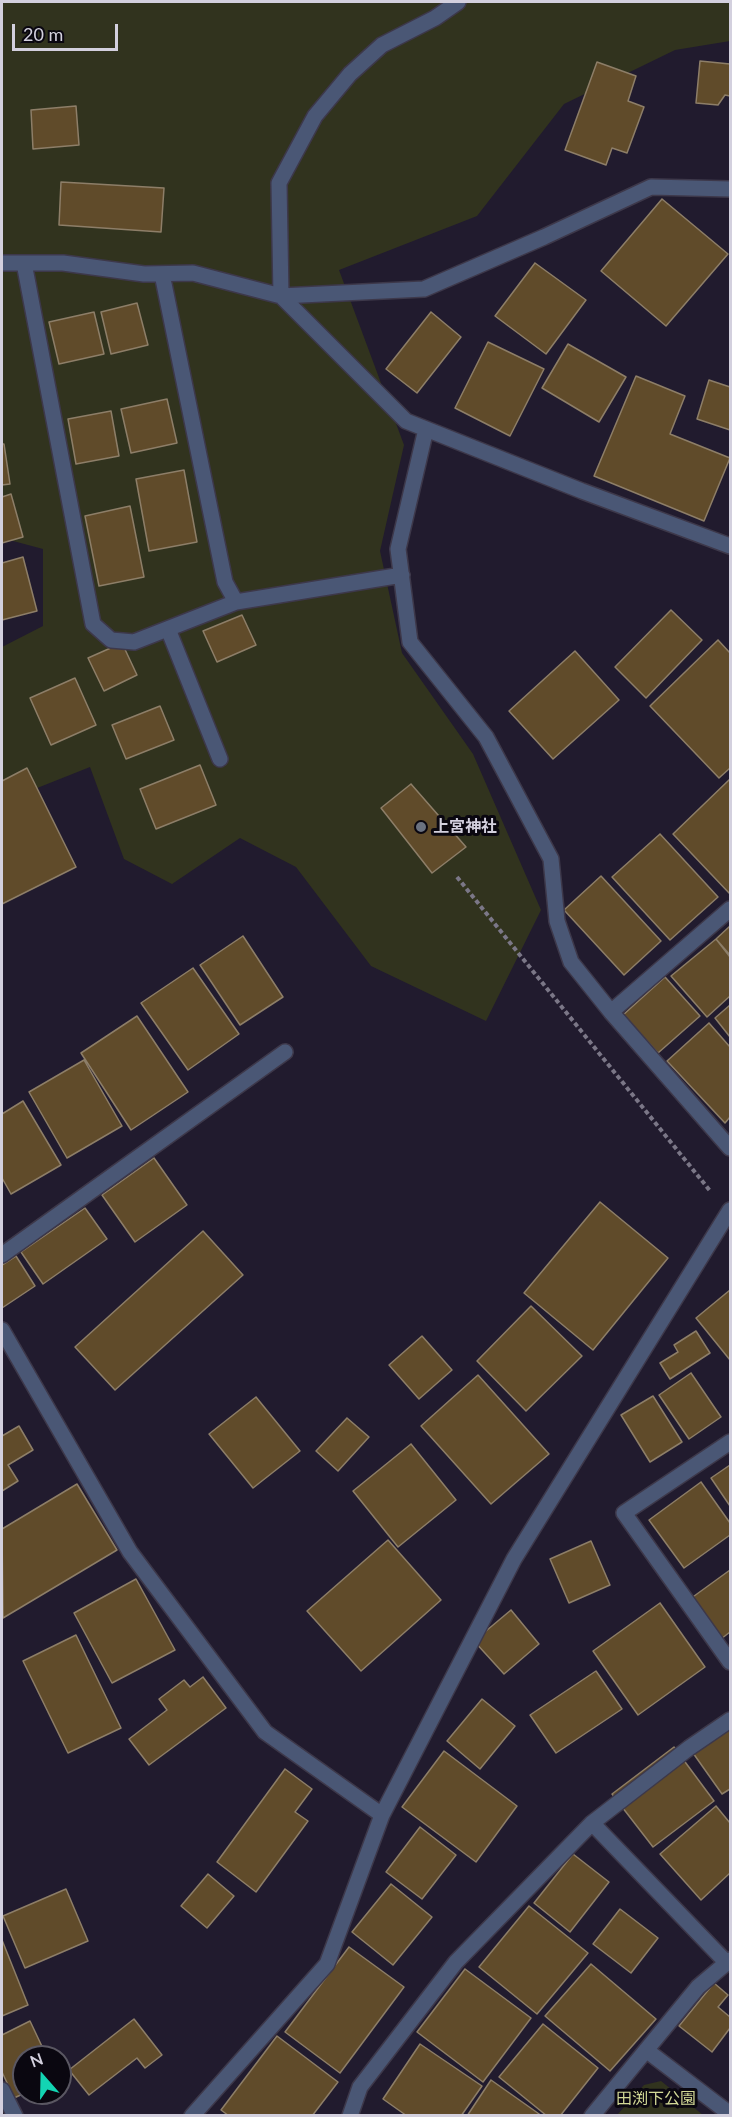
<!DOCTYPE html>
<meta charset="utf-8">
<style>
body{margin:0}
#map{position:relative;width:732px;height:2117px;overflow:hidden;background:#211b2e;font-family:Lato,sans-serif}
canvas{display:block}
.frame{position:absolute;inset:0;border:3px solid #d3d0de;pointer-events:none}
.north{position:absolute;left:12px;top:2045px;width:60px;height:60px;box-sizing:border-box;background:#0a0710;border:2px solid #5a5762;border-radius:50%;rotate:340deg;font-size:16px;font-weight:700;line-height:24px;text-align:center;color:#d3d0de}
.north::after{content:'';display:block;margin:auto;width:21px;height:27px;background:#13d5b3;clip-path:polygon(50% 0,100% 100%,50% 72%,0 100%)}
.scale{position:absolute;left:12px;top:24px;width:106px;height:27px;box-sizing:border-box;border:3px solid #d3d0de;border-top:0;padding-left:8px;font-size:18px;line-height:21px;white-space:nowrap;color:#d3d0de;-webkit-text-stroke:4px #0a0710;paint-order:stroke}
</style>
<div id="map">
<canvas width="732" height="2117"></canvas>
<div class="frame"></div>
<div class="north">N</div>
<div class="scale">20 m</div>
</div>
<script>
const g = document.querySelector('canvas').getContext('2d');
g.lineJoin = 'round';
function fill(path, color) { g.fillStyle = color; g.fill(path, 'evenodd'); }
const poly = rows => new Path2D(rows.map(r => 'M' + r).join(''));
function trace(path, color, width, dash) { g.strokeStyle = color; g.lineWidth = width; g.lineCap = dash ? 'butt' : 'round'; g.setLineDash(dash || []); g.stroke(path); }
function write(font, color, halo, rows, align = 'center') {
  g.font = font + ' Lato,"Noto Sans JP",sans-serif'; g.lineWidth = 6; g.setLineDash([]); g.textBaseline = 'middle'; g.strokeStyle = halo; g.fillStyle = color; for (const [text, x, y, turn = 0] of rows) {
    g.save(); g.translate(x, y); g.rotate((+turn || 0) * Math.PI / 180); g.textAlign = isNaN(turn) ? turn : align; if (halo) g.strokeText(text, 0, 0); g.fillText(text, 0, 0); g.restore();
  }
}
const green = poly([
 [2,2,730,2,730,41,675,50,564,104,477,216,339,270,404,445,380,551,402,653,473,754,541,910,486,1021,371,966,296,867,240,838,172,884,124,859,90,767,2,802,2,647,43,626,43,549,2,538],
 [661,2081,703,2115,617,2115,644,2085]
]);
const building = poly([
 [700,61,730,64,730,96,725,95,718,105,696,103,700,61],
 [597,62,636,76,628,101,644,107,627,153,612,148,606,165,565,150,597,62],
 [76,106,79,145,33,149,31,110,76,106],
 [61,182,164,188,161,232,59,225,61,182],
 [662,199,728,254,666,326,601,271,662,199],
 [535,263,586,300,546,354,495,316,535,263],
 [137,303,148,345,111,354,101,312,137,303],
 [94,312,104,354,59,364,49,322,94,312],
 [431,312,461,337,417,393,386,369,431,312],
 [488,342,544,369,510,436,455,408,488,342],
 [568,344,626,377,599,422,542,388,568,344],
 [636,376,685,396,670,434,730,458,704,521,594,476,636,376],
 [709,380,730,387,730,430,697,419,709,380],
 [167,399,177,443,131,453,121,409,167,399],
 [111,411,119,456,76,464,68,419,111,411],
 [2,444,4,444,10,484,2,485,2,444],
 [184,470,197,542,149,551,136,479,184,470],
 [11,494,23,537,2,543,2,497,11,494],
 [130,506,144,577,99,586,85,516,130,506],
 [23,557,37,611,2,620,2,563,23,557],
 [671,610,702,640,646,698,615,667,671,610],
 [242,615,256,645,217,662,203,631,242,615],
 [718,640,730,653,730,768,719,778,650,706,718,640],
 [122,643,137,675,104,691,88,658,122,643],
 [575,651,619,700,553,759,509,711,575,651],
 [75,678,96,725,51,745,30,698,75,678],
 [160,706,174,740,126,759,112,725,160,706],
 [200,765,216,805,156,829,140,789,200,765],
 [27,768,76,867,2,904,2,781,27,768],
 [730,779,730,894,673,834,730,779],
 [411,784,466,847,432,873,381,808,411,784],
 [660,834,718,897,670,940,612,877,660,834],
 [601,876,661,941,624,975,564,910,601,876],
 [730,926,730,955,716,939,730,926],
 [243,936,283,997,240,1025,200,965,243,936],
 [716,939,730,957,730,996,707,1017,671,976,716,939],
 [193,968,239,1034,188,1070,141,1003,193,968],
 [665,977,700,1016,658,1053,623,1015,665,977],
 [730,1005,730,1037,715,1018,730,1005],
 [137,1016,188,1092,131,1130,81,1053,137,1016],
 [709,1023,730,1047,730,1117,725,1123,667,1061,709,1023],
 [84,1060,122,1126,67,1158,29,1092,84,1060],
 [23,1101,61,1165,11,1194,2,1178,2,1114,23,1101],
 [154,1158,187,1205,135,1242,102,1195,154,1158],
 [600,1202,668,1258,593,1350,524,1293,600,1202],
 [85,1208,107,1239,43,1284,21,1252,85,1208],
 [203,1231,243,1275,115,1390,75,1347,203,1231],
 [16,1256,35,1286,2,1308,2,1265,16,1256],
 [730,1290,730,1360,696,1318,730,1290],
 [531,1306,582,1356,526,1411,477,1361,531,1306],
 [696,1331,710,1353,670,1379,660,1363,678,1352,674,1345,696,1331],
 [422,1336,452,1370,419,1399,389,1365,422,1336],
 [691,1373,721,1417,689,1439,659,1395,691,1373],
 [478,1375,549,1454,491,1504,421,1426,478,1375],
 [653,1396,682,1442,650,1462,621,1415,653,1396],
 [256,1397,300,1451,253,1488,209,1434,256,1397],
 [347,1418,369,1437,338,1471,316,1451,347,1418],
 [19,1426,33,1450,8,1465,18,1481,2,1491,2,1436,19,1426],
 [411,1444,456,1500,398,1547,353,1491,411,1444],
 [730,1465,730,1506,711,1478,730,1465],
 [701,1482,730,1523,730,1535,684,1568,649,1520,701,1482],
 [77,1484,117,1550,3,1618,2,1529,77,1484],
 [388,1540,441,1600,361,1671,307,1611,388,1540],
 [591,1541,610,1585,569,1603,550,1559,591,1541],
 [730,1570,730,1632,721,1639,690,1599,730,1570],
 [136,1579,175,1650,112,1683,74,1613,136,1579],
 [660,1603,705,1667,638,1715,593,1651,660,1603],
 [511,1610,539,1644,504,1674,474,1641,511,1610],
 [76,1635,121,1728,68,1753,23,1661,76,1635],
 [596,1671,622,1709,556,1753,530,1715,596,1671],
 [203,1677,226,1708,149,1765,129,1739,167,1710,159,1699,184,1680,190,1687,203,1677],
 [482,1699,515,1726,480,1769,447,1741,482,1699],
 [730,1726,730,1789,722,1794,693,1753,730,1726],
 [674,1747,714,1801,653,1847,612,1794,674,1747],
 [444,1751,517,1806,476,1862,402,1807,444,1751],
 [285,1769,312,1789,295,1812,308,1821,256,1892,217,1862,285,1769],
 [716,1806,730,1823,730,1873,701,1900,660,1854,716,1806],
 [420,1827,456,1855,422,1899,386,1872,420,1827],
 [573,1854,609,1882,570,1932,534,1903,573,1854],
 [208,1874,234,1896,207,1928,181,1906,208,1874],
 [391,1884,432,1917,393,1965,352,1932,391,1884],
 [66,1889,88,1941,25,1968,3,1916,66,1889],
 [529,1906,588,1953,537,2014,479,1967,529,1906],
 [620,1909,658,1938,631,1973,593,1944,620,1909],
 [2,1940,28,2005,2,2016,2,1940],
 [349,1947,404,1987,340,2073,285,2032,349,1947],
 [591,1964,656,2019,610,2071,545,2016,591,1964],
 [465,1969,531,2018,483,2082,417,2032,465,1969],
 [714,1983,728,1995,718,2007,730,2017,730,2028,712,2052,679,2026,714,1983],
 [134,2019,162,2055,145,2068,137,2058,89,2095,69,2070,134,2019],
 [30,2021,47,2057,24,2057,25,2093,14,2098,2,2072,2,2035,30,2021],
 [543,2024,598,2068,560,2116,547,2116,499,2077,543,2024],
 [277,2036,338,2082,312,2116,229,2116,221,2110,277,2036],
 [420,2044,482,2086,461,2116,407,2116,383,2099,420,2044],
 [491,2080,542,2116,467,2116,491,2080]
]);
const path = poly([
 [457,877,711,1192]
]);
const minor = poly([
 [458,2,435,18,382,45,350,74,315,116,279,183,281,296,406,421,582,491,730,546],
 [2,263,63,263,144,274,193,273,281,296,424,289,544,237,651,187,730,189],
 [24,263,93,624,111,640,134,642,236,602,402,575],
 [162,274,225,582,236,602],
 [426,429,398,549,410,642,486,737,551,859,557,921,571,962,611,1012,730,1148],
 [168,629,220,759],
 [611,1012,730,909],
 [2,1255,285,1052],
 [2,1330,130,1552,265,1732,382,1815],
 [730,1442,624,1513,730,1662],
 [592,1823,727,1963],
 [646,2050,730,2114],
 [2,2090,15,2116],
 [192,2116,327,1964,382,1815,514,1559,730,1210],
 [350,2116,360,2087,456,1962,592,1823,689,1748,730,1720],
 [592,2116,698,1987,730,1960]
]);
const markers = [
 [421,827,6,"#6b7280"]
];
const poiNames = [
 ["上宮神社",433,827]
];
const parkNames = [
 ["田渕下公園",656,2099]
];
fill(green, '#31331e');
fill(building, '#604b2a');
trace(building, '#8d7e68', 1.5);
trace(minor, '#3d384a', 18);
trace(path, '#7b7787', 4, [4.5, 3]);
trace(minor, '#4a5775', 15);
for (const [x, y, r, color] of markers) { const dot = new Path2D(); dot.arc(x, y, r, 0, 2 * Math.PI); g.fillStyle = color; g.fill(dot); trace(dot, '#0a0710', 2); }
write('bold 16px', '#d3d0de', '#0a0710', poiNames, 'left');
write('16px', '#d3d997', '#0a0710', parkNames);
</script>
